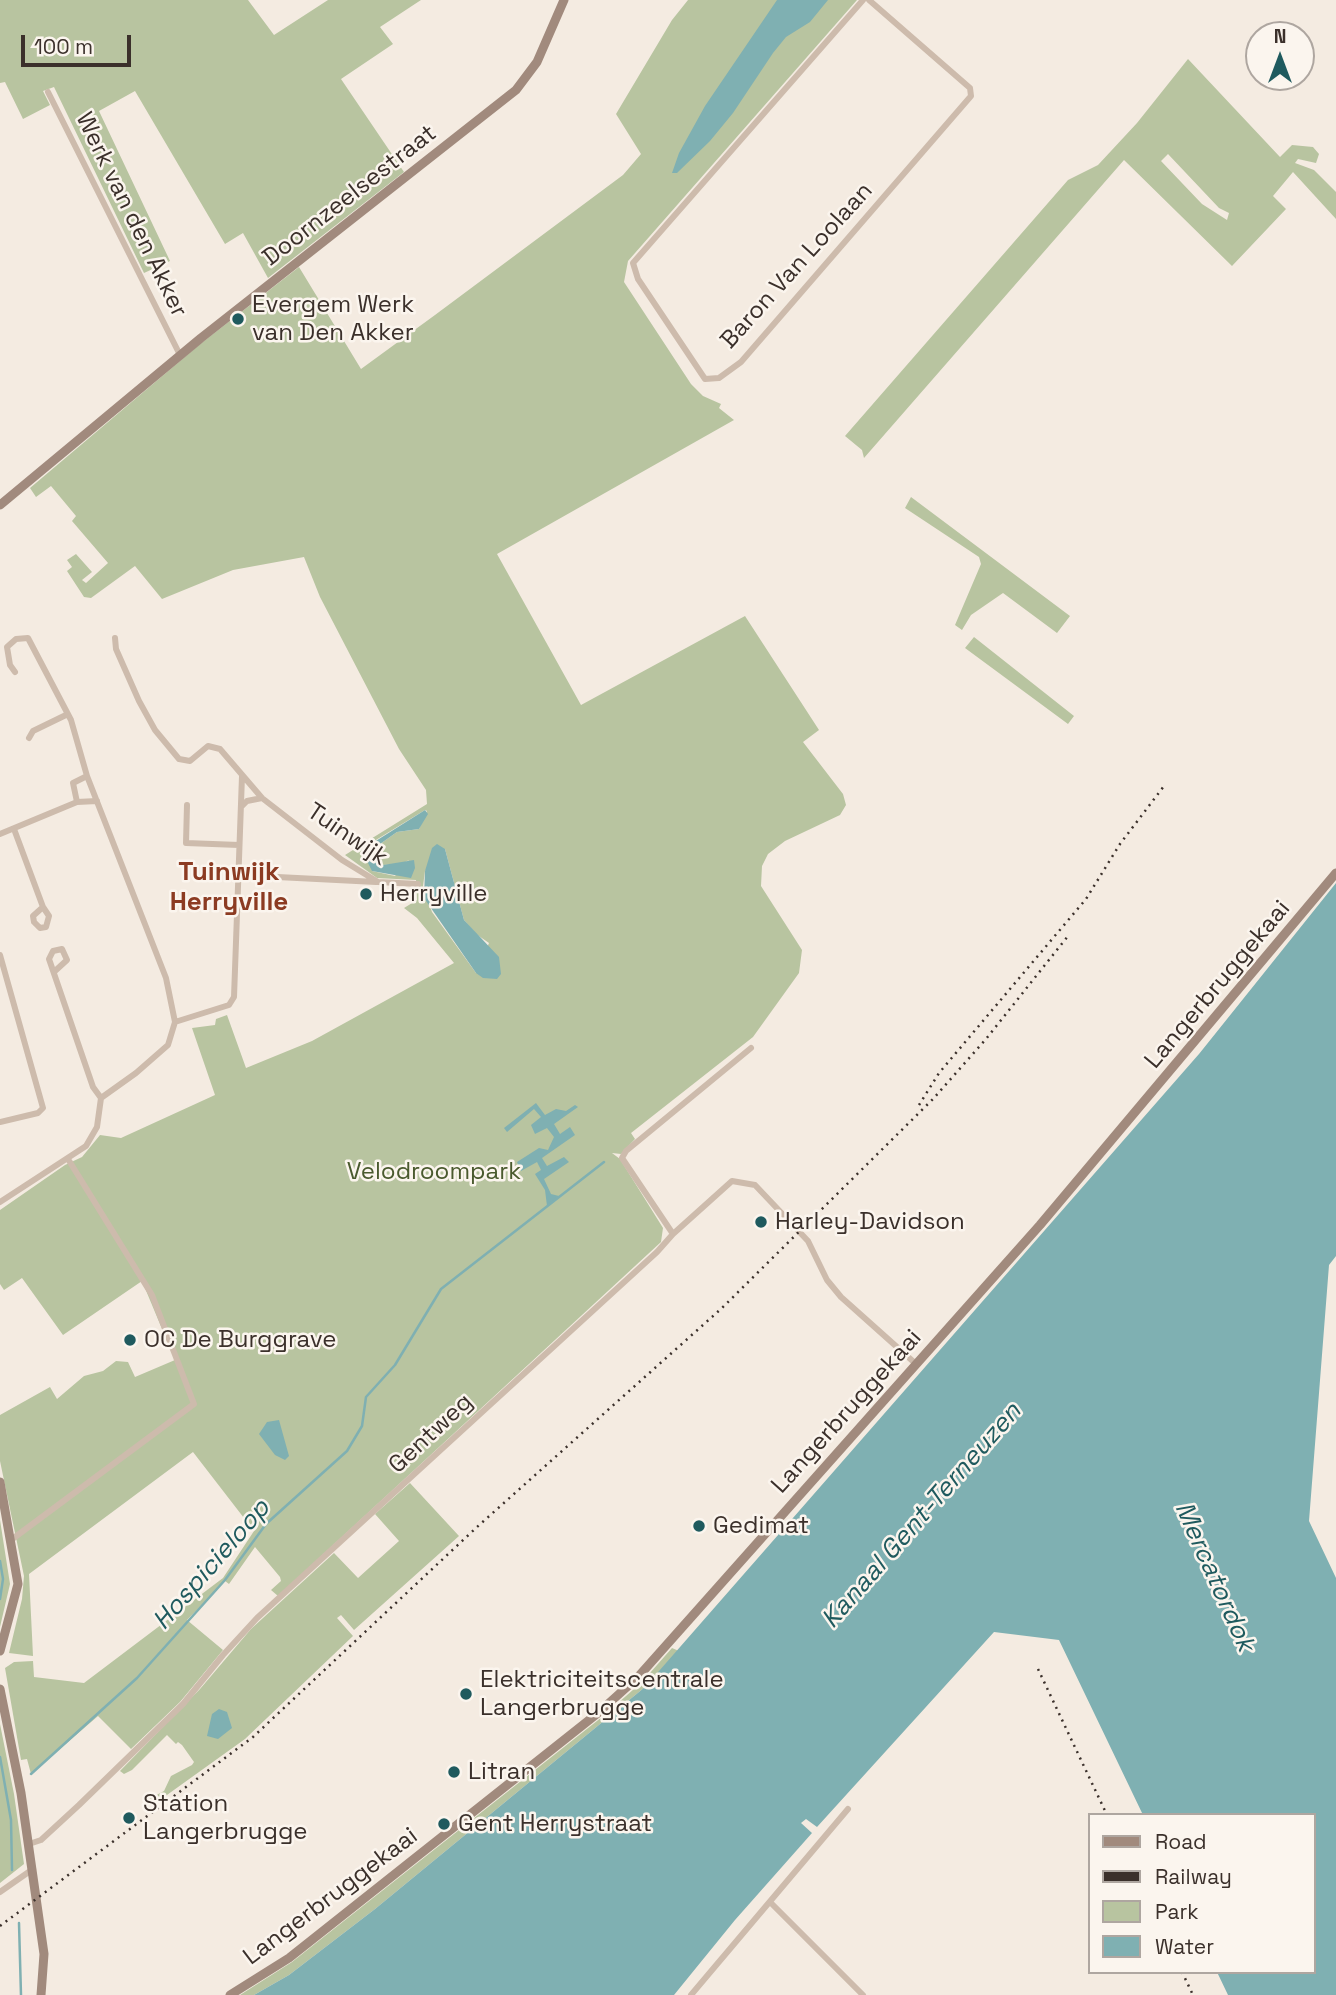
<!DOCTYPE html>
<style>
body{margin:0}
#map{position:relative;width:1336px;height:1995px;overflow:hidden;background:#f4ebe1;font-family:"Space Grotesk",sans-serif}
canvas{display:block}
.legend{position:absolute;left:1088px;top:1813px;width:228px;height:161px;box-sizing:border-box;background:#fbf5ee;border:2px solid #aea6a0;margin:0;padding:9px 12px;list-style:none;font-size:21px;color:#3b302b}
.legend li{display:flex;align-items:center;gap:14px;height:35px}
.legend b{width:35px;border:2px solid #aea6a0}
.north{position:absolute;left:1245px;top:21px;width:70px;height:70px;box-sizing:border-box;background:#fbf5ee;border:2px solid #aea6a0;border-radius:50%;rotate:0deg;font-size:19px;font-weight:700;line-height:28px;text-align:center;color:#3b302b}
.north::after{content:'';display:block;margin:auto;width:24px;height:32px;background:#1f5a5e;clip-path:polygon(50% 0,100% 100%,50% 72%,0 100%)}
.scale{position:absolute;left:21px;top:35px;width:110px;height:32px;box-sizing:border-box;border:4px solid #3b302b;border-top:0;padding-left:9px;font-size:21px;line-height:24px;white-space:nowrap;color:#3b302b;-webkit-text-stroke:5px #fbf5ee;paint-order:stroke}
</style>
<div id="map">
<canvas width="1336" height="1995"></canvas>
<ul class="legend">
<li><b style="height:9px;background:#a18a7d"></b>Road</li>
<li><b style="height:9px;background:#3b302b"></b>Railway</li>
<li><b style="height:19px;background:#b8c4a0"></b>Park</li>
<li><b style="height:19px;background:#7fb0b2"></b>Water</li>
</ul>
<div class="north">N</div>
<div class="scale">100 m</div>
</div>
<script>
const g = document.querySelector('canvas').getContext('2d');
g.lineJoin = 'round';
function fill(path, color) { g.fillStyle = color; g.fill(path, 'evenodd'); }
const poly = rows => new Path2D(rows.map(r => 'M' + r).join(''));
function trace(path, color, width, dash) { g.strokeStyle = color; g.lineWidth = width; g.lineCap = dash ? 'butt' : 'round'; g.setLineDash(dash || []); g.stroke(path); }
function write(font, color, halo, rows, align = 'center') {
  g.font = font + ' "Space Grotesk",sans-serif'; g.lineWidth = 5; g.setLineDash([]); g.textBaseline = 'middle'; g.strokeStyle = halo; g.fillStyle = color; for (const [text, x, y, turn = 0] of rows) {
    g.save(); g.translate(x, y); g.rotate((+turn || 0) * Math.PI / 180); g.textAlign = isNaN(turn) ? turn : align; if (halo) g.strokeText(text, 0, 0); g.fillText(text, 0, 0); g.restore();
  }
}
const green = poly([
 [0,0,248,0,274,35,328,0,421,0,380,27,393,44,341,79,404,172,268,278,243,233,225,244,135,91,99,111,170,261,144,273,54,87,43,91,50,105,23,119,5,82,0,83],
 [688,0,857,0,628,261,624,282,691,384,703,396,721,404,719,408,734,420,497,554,581,705,745,616,819,730,803,742,843,794,846,805,840,815,785,841,768,854,762,866,761,886,802,950,799,973,753,1037,631,1133,635,1139,621,1154,612,1153,620,1159,663,1228,661,1242,278,1596,271,1590,281,1581,280,1577,255,1547,229,1584,225,1581,187,1620,223,1650,180,1702,131,1749,98,1716,31,1774,27,1759,21,1760,5,1668,14,1662,33,1661,34,1677,84,1683,223,1578,254,1531,193,1452,29,1574,33,1656,9,1653,22,1599,24,1576,0,1461,0,1415,50,1387,57,1399,84,1376,103,1371,116,1361,128,1362,135,1377,175,1360,142,1281,63,1335,22,1278,4,1290,0,1284,0,1210,65,1165,82,1157,100,1135,121,1138,215,1095,192,1028,215,1025,216,1019,227,1015,246,1068,312,1041,454,963,417,918,404,908,417,900,416,880,377,878,345,855,427,804,426,790,399,749,320,597,304,557,233,570,162,599,135,566,91,598,84,597,67,571,72,567,67,560,76,554,92,572,82,580,86,583,108,563,72,521,76,516,51,486,36,497,30,488,199,345,299,267,361,369,435,315,623,175,641,154,616,114,672,20],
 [425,810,427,811,419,829,397,832,380,844,375,853,383,865,402,864,409,860,395,876,372,871,371,843],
 [445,849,464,920,476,934,489,943,476,973,432,912,423,886,425,871],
 [1188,59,1280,157,1292,145,1313,147,1319,154,1316,163,1298,159,1295,163,1314,170,1336,192,1336,219,1293,172,1273,196,1286,209,1232,266,1124,160,864,458,862,450,845,436,1068,180,1098,165,1137,123],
 [1168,154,1219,208,1229,213,1227,220,1202,204,1161,161],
 [911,497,1070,616,1057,633,1003,593,971,615,962,630,955,625,981,564,979,557,905,508],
 [974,637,1074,716,1068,724,965,648],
 [410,1483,459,1536,354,1630,341,1615,337,1618,353,1636,245,1739,153,1805,147,1800,164,1791,171,1776,192,1765,194,1762,182,1745,178,1742,176,1744,167,1735,132,1770,124,1774,120,1771,200,1689,251,1629,334,1553,358,1578,399,1541,375,1514],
 [0,1520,10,1584,0,1627],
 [672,1648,679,1651,645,1687,375,1909,289,1975,254,1995,240,1995,292,1962,602,1717,642,1682],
 [0,1724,14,1794,24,1864,0,1883]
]);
const water = poly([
 [777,0,828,0,810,22,786,37,773,53,733,113,710,141,677,173,672,173,679,153,705,106],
 [425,810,428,814,419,829,397,832,380,844,375,853,383,865,414,860,415,868,411,878,372,871,365,857,371,844],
 [437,844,445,849,464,920,499,957,501,974,497,979,483,978,476,973,424,898,425,871,432,848],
 [1336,883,1336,1256,1329,1265,1309,1521,1336,1578,1336,1995,1228,1995,1217,1972,1313,1972,1313,1815,1143,1815,1059,1640,994,1632,817,1827,806,1819,801,1823,812,1833,735,1920,674,1995,254,1995,289,1975,375,1909,645,1687,1199,1054],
 [536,1103,545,1115,556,1109,566,1111,575,1105,578,1107,554,1124,560,1134,570,1127,575,1135,542,1158,547,1166,564,1157,569,1162,544,1179,551,1194,559,1196,547,1206,545,1190,535,1174,541,1170,537,1162,521,1171,517,1162,539,1148,548,1150,554,1137,547,1128,535,1134,531,1125,541,1117,534,1109,507,1132,504,1128],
 [279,1420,289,1456,285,1460,275,1455,259,1434,267,1422],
 [219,1709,227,1712,232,1728,218,1739,207,1736,212,1714]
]);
const stream = poly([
 [0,1561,3,1579,0,1599],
 [0,1757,11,1820,12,1870],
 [31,1774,137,1678,225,1580,266,1524,347,1451,362,1426,366,1397,395,1365,441,1289,604,1162],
 [19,1923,21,1995]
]);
const minor = poly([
 [863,0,633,263,638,279,705,379,719,378,741,362,971,96,970,88,869,0],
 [48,92,180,355],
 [115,638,116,649,139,701,155,730,179,759,190,761,208,746,220,749,262,798,342,860,378,882,418,884],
 [29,738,33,731,68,714],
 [77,802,73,783,87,776],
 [187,805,186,843,239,845],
 [242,806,247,801,262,798],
 [14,829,43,907,49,916,46,927,40,928,34,922,33,916,43,907],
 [0,834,77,802,97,801],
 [238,875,376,882],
 [0,955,43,1108,38,1113,0,1122],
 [55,971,67,960,62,949,53,951,49,959,93,1087,101,1098],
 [175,1022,229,1005,234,997,242,776],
 [0,1202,86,1146,97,1127,101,1098,136,1073,168,1045,175,1022,166,978,87,776,71,720,28,638,16,639,7,647,10,665,15,672],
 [673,1234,732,1181,755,1185,808,1241,827,1280,841,1297,916,1364],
 [11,1540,194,1404,152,1295,68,1159],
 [29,1844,41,1840,79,1805,183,1704,223,1655,257,1618,657,1252,673,1234,622,1158,626,1151,751,1048],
 [0,1892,33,1869],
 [770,1902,863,1995],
 [691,1995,848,1809]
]);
const secondary = poly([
 [0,505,201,338,516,90,537,62,564,0],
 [0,1482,18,1584,0,1651],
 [0,1689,21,1793,44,1954,41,1995],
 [230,1995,289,1958,598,1713,638,1677,1040,1225,1336,873]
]);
const rail = poly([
 [919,1105,939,1073,1086,899,1120,844,1164,786],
 [1038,1669,1107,1815],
 [0,1926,253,1737,477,1527,722,1308,933,1099,986,1039,1068,936],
 [1182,1972,1193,1995]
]);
const markers = [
 [238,319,7,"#1f5a5e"],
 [366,894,7,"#1f5a5e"],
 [761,1222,7,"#1f5a5e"],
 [130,1340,7,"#1f5a5e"],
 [699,1526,7,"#1f5a5e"],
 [466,1694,7,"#1f5a5e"],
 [454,1772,7,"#1f5a5e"],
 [129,1818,7,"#1f5a5e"],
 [444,1824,7,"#1f5a5e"]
];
const streetNames = [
 ["Doornzeelsestraat",350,196,-38],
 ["Werk van den Akker",131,215,64],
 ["Baron Van Loolaan",797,266,-48],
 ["Tuinwijk",347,835,34],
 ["Langerbruggekaai",1218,985,-50],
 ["Langerbruggekaai",847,1412,-48],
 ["Gentweg",431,1434,-43],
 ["Langerbruggekaai",331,1897,-37]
];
const poiNames = [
 ["Evergem Werk",252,305],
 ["van Den Akker",252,333],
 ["Herryville",380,894],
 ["Harley-Davidson",775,1222],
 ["OC De Burggrave",144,1340],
 ["Gedimat",713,1526],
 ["Elektriciteitscentrale",480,1680],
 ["Langerbrugge",480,1708],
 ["Litran",468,1772],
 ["Station",143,1804],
 ["Langerbrugge",143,1832],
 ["Gent Herrystraat",458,1824]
];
const parkNames = [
 ["Velodroompark",434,1172]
];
const neighbourhoodNames = [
 ["Tuinwijk",229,873],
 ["Herryville",229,903]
];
const waterNames = [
 ["Kanaal Gent-Terneuzen",922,1516,-49],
 ["Hospicieloop",212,1565,-49],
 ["Mercatordok",1214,1577,66]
];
fill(green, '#b8c4a0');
fill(water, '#7fb0b2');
trace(stream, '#7fb0b2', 2.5);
trace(minor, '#cdbbac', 6);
trace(secondary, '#a18a7d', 9);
trace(rail, '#3b302b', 2.5, [2, 5]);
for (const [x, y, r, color] of markers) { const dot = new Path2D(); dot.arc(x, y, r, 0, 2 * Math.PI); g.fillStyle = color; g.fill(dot); trace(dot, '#fbf5ee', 2.5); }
write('24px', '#3b302b', '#fbf5ee', streetNames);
write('24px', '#3b302b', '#fbf5ee', poiNames, 'left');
write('24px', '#4a5a2e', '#fbf5ee', parkNames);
write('bold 26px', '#8c3b22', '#fbf5ee', neighbourhoodNames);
write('italic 26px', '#1f5a5e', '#fbf5ee', waterNames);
</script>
